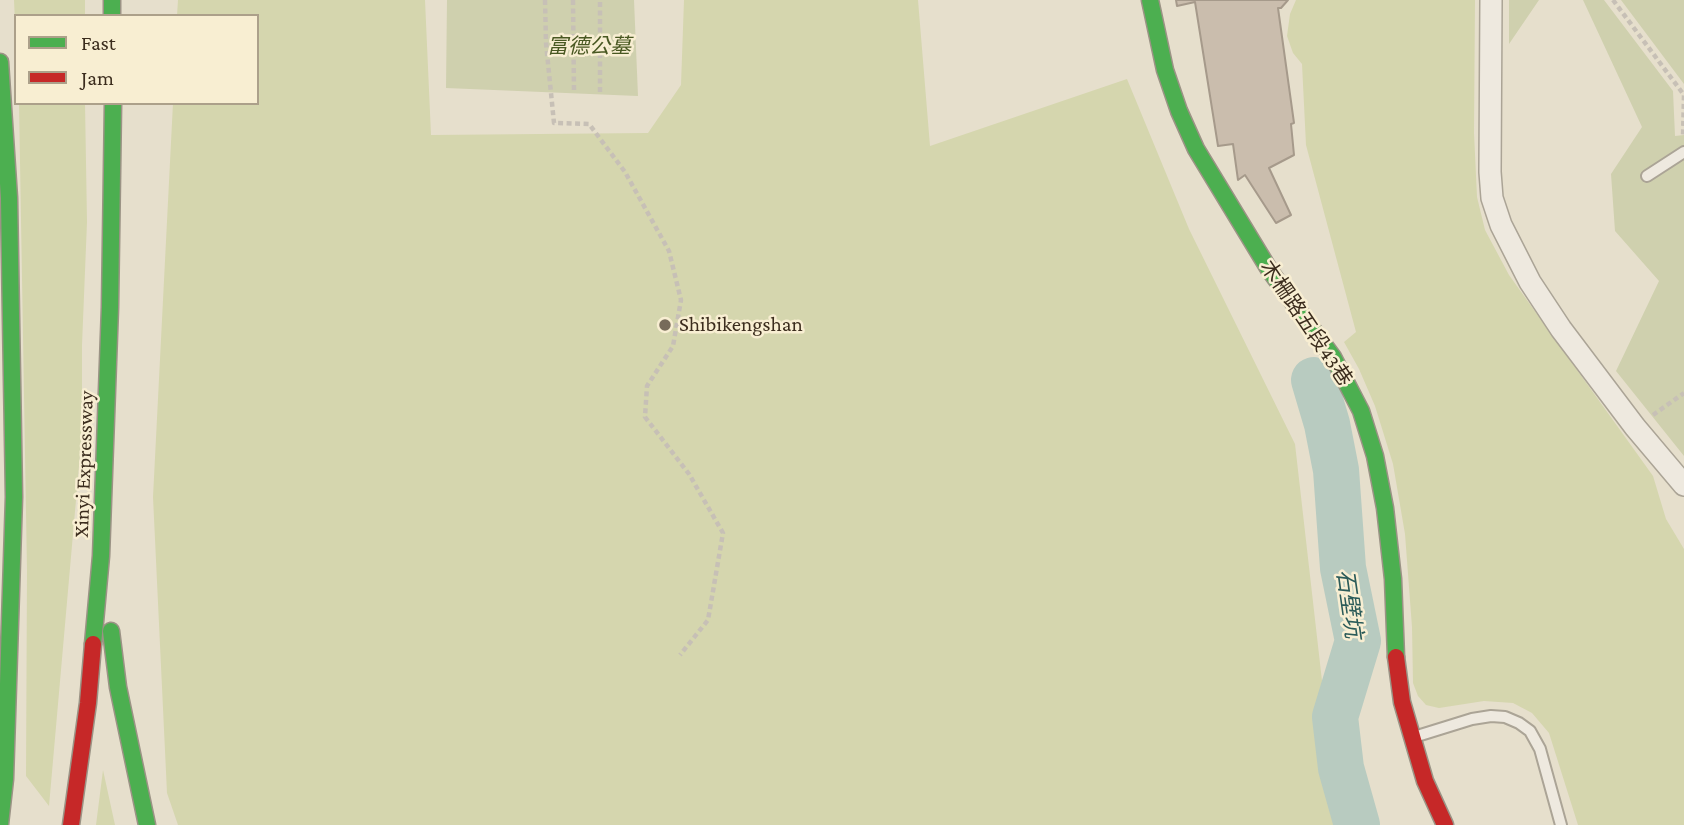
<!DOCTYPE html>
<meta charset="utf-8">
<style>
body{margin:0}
#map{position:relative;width:1684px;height:825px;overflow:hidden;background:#e6dfcc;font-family:"Crimson Pro",serif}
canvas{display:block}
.legend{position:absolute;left:14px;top:14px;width:245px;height:91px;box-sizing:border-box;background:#f8eed2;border:2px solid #aca08a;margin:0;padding:9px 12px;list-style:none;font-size:21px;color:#3b2c1d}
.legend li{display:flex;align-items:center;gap:14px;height:35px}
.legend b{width:35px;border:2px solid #aca08a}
</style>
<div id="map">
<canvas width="1684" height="825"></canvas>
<ul class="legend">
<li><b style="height:9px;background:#4caf50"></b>Fast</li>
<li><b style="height:9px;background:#c62828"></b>Jam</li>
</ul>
</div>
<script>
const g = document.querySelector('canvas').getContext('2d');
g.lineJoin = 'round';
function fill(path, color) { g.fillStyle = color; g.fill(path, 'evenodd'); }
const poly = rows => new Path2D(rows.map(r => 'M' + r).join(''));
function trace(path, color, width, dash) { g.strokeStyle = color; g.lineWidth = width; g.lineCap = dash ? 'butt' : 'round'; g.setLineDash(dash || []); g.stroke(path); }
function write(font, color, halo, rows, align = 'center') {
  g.font = font + ' "Crimson Pro","Noto Sans TC",serif'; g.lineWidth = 5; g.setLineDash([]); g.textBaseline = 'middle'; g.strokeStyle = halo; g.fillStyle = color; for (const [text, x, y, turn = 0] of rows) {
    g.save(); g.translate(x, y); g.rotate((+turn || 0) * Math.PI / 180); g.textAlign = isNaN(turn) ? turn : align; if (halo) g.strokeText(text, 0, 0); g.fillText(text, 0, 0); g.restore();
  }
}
const green = poly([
 [14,0,85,0,85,16,16,16,16,45],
 [178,0,425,0,431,135,648,133,681,85,684,0,918,0,930,146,1127,79,1189,229,1295,444,1330,751,1361,825,178,825,167,793,153,497,173,103,257,103,257,16,177,16],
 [1296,0,1475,0,1474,133,1477,197,1485,230,1509,275,1653,476,1666,519,1684,549,1684,825,1578,825,1549,733,1532,713,1513,703,1484,701,1439,708,1426,705,1418,696,1413,683,1412,627,1405,534,1393,464,1375,406,1359,369,1344,342,1356,332,1306,145,1302,64,1293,53,1287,36,1290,14],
 [19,103,85,103,87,222,82,345,82,432,49,806,26,776,27,570],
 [103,770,115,825,96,825]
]);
const cemetery = poly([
 [447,0,634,0,638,96,446,88],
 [1509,0,1539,0,1509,44],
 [1583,0,1604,0,1673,91,1675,136,1684,135,1684,456,1616,371,1659,281,1615,231,1611,174,1642,127],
 [1621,0,1684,0,1684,84]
]);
const river = poly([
 [1314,380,1327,424,1336,470,1343,568,1358,641,1335,717,1341,768,1357,825]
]);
const building = poly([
 [1176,0,1288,0,1281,8,1278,8,1294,123,1291,124,1294,155,1269,168,1291,215,1276,223,1245,175,1238,180,1233,144,1218,146,1195,2,1177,6,1176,0]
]);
const path = poly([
 [545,0,546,43,554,123,589,124,625,172,669,251,681,300,673,346,647,386,645,417,689,474,723,533,708,620,680,655],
 [573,0,574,92],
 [1613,0,1684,95,1683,137],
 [600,92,600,0],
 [1653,415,1684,393]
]);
const lane = poly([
 [1647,176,1684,152],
 [1414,737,1472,719,1491,716,1505,717,1519,723,1530,731,1540,749,1561,825]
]);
const street = poly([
 [1491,0,1490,172,1492,198,1501,225,1530,282,1561,329,1635,427,1684,485]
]);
const fast = poly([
 [112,0,112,16],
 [1150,0,1165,70,1179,111,1196,149,1270,271,1333,357,1361,411,1375,456,1385,508,1393,579,1396,657],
 [0,62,9,198,14,497,5,779,0,824],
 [111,631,118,687,147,825],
 [93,644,101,556,110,307,113,103]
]);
const jam = poly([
 [1396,657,1402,702,1425,781,1445,825],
 [71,825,88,703,93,644]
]);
const markers = [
 [665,325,7,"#776b5a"]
];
const parkNames = [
 ["富德公墓",589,47]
];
const streetNames = [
 ["木柵路五段43巷",1306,323,56],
 ["Xinyi Expressway",84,464,-88]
];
const poiNames = [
 ["Shibikengshan",679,325]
];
const waterNames = [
 ["石壁坑",1349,604,82]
];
fill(green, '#d5d6ae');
fill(cemetery, '#cfd0ae');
trace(river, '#b8cbc0', 46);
fill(building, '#cabdad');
trace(building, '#a69a8b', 2);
trace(lane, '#aba496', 14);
trace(street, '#aba496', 24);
trace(fast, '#9b9385', 19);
trace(jam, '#9b9385', 19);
trace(path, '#c7c0b6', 4.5, [5, 3.5]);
trace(lane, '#eee9df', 10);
trace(street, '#eee9df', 21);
trace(fast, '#4caf50', 16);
trace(jam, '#c62828', 16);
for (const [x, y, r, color] of markers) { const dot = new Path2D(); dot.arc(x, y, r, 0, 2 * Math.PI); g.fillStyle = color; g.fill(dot); trace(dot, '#f8eed2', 2.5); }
write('italic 21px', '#495822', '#f8eed2', parkNames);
write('21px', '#3b2c1d', '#f8eed2', streetNames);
write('21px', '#3b2c1d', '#f8eed2', poiNames, 'left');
write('italic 23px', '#2b5b59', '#f8eed2', waterNames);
</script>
